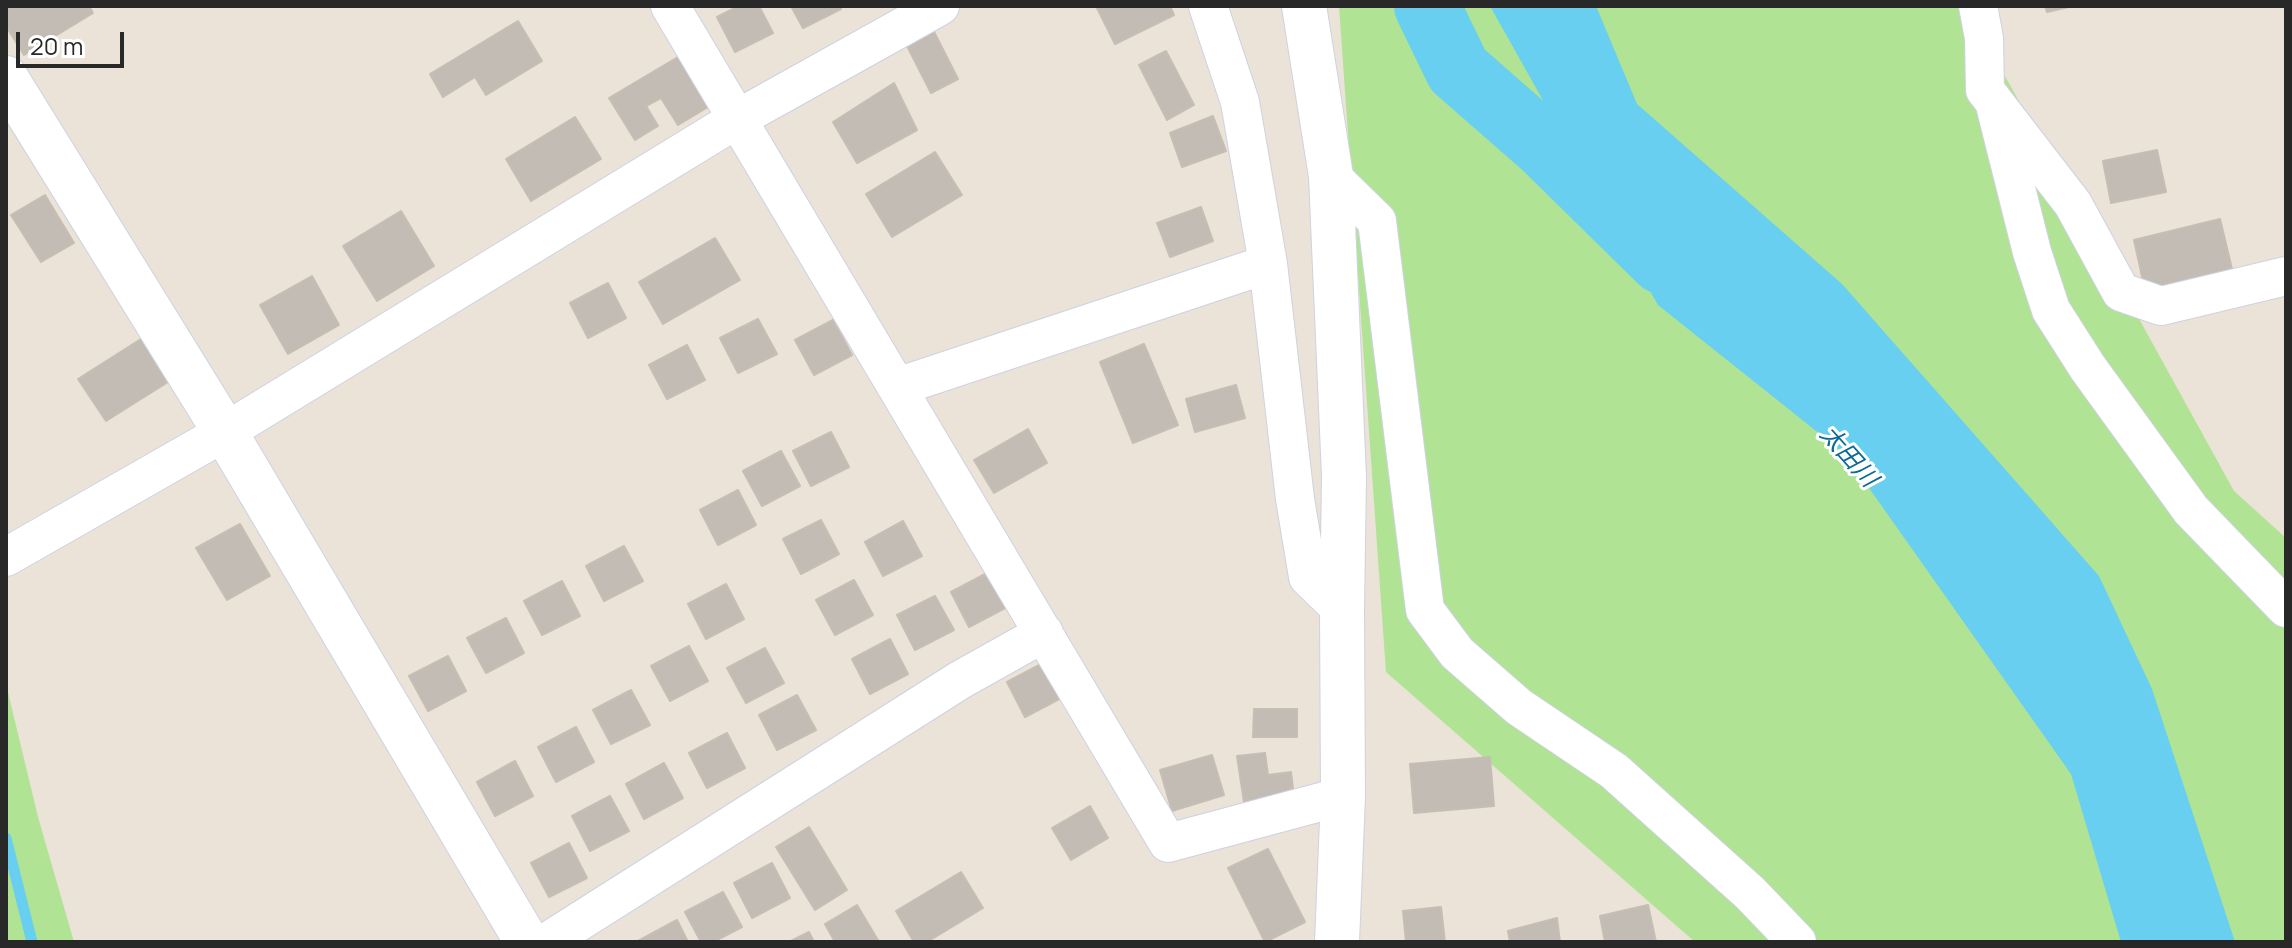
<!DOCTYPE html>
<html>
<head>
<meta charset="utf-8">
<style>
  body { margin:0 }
  #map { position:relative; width:2292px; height:948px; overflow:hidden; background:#ebe2d8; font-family:Manrope,sans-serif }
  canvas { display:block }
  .frame { position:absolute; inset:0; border:8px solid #282828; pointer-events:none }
  .scale { position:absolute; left:16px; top:32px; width:108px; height:36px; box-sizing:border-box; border:4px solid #282828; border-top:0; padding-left:10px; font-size:24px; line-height:28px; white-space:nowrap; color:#282828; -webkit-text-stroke:6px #fff; paint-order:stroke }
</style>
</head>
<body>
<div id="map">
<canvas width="2292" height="948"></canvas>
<div class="frame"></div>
<div class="scale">20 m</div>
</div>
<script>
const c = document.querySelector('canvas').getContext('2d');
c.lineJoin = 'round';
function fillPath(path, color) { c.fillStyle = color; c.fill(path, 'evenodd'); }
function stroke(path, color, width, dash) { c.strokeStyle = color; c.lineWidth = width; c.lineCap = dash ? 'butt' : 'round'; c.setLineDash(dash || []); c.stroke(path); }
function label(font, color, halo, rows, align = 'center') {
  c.font = font + ' Manrope,"Noto Sans JP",sans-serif'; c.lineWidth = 6; c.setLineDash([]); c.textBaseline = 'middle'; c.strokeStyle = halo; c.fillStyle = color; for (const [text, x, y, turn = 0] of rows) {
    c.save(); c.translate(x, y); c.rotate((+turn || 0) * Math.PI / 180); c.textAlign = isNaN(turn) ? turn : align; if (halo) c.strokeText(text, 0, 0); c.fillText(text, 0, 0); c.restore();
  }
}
fillPath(new Path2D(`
  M1339 6H1980L1984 38 2234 491 2286 538V942H1695L1386 672Z
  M6 684 38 817 74 942H6Z`), '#b0e393');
fillPath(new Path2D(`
  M1490 6H1596L1637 104 1842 284 2099 576 2152 689 2235 942H2121L2071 774 1845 454 1658 305Z`), '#68cff0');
stroke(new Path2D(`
  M6 838 32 942`), '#68cff0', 11);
stroke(new Path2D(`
  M1427 6 1458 70 1545 146 1662 261`), '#68cff0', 66);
const building = new Path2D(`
  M8 6H89L93 13 24 55 6 26V7Z
  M739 6H759L773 33 735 52 717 17Z
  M791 6H840L841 9 803 28Z
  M1096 6H1170L1174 15 1115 44Z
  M2045 6H2073L2047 12Z
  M518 21 542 61 486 95 475 77 443 97 430 74Z
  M930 24 958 79 931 93 903 38Z
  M1166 51 1194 105 1167 120 1139 65Z
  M678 57 708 107 678 125 661 98 646 106 658 126 635 140 609 98Z
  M894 83 917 130 857 163 833 122Z
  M1213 116 1226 151 1182 167 1170 133Z
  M575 117 601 159 531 201 506 159Z
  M2157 150 2166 192 2111 203 2103 161Z
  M935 152 962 195 892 237 866 194Z
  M45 195 74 243 41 262 11 215Z
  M1201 207 1213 241 1170 257 1157 223Z
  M401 211 434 266 377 301 343 246Z
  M2220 219 2232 269 2145 290 2134 240Z
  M715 238 740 280 663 324 639 282Z
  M312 276 339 325 288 354 260 305Z
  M608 283 626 318 588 338 570 303Z
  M758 319 777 354 738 373 720 338Z
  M833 320 852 355 814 375 795 340Z
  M141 339 168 382 106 421 78 379Z
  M1144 344 1178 425 1133 443 1100 362Z
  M687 345 705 380 667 399 649 365Z
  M1236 385 1245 418 1195 432 1186 399Z
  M1028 429 1047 463 994 493 974 460Z
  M831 432 849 467 811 486 793 451Z
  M781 451 800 486 762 506 743 471Z
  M738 490 756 525 718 545 700 510Z
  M821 520 839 554 801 574 783 539Z
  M903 521 922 556 883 576 865 542Z
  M240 524 270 576 227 600 196 548Z
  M624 546 643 581 604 601 586 566Z
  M989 572 1007 607 969 627 951 592Z
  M854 580 873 615 835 635 816 600Z
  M562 581 580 616 542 635 524 601Z
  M726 584 744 619 706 639 688 604Z
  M935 596 954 630 915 650 897 615Z
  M506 618 524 653 486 673 467 638Z
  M890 639 908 674 870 694 852 659Z
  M689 646 708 681 670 701 651 666Z
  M765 648 784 683 746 703 727 668Z
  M448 656 466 691 428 711 409 676Z
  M1045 662 1063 697 1025 717 1007 682Z
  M631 690 650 725 611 744 593 710Z
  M797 695 816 730 777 750 759 715Z
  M1254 709H1297V737H1253Z
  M576 727 594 762 556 782 538 747Z
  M727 733 745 768 707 788 689 753Z
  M1265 753 1268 775 1291 772 1294 796 1244 802 1237 756Z
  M1212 755 1224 795 1172 811 1160 770Z
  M1490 757 1494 806 1414 813 1410 764Z
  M515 761 533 796 495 816 477 782Z
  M664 763 683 798 644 819 626 784Z
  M610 796 629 831 590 851 572 816Z
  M1090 806 1108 838 1071 860 1052 828Z
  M809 827 847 890 815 910 776 847Z
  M569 843 587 878 549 897 531 863Z
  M1268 849 1305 922 1265 942 1228 868Z
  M772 863 790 898 752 918 734 883Z
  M961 872 983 908 927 942H914L896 911Z
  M723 892 742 927 713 942H701L685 912Z
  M857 905 879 942H835L825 924Z
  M1648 905 1656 942H1605L1600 916Z
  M1441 907 1445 942H1406L1403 911Z
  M1557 918 1560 942H1510L1508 931Z
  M677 920 688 942H639L638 941Z
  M809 932 814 942H789Z`);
fillPath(building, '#c3bcb5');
stroke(building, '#c6beb3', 2);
const street = new Path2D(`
  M670 6 1168 843 1343 796
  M1208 6 1240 102 1268 264 1295 499 1308 577 1342 610
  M1978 6 1984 38 1985 90 2073 204 2121 292 2161 306 2286 276
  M1995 105 2032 252 2051 310 2088 368 2191 510 2286 608
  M1331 176 1377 221 1425 610 1457 653 1519 707 1614 771 1750 893 1797 942
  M897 387 1268 264
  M6 557 225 432 737 119 940 6
  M547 942 960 680 1044 633`);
const secondary = new Path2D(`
  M1304 6 1331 176 1344 477 1342 610 1343 796 1337 942
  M6 78 225 432 527 942`);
stroke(street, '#ced2e1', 40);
stroke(secondary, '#ced2e1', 46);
stroke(street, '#fff', 38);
stroke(secondary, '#fff', 44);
label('italic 24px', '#0b6a98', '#fff', [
  ["太田川",1848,457,48]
]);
</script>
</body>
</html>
